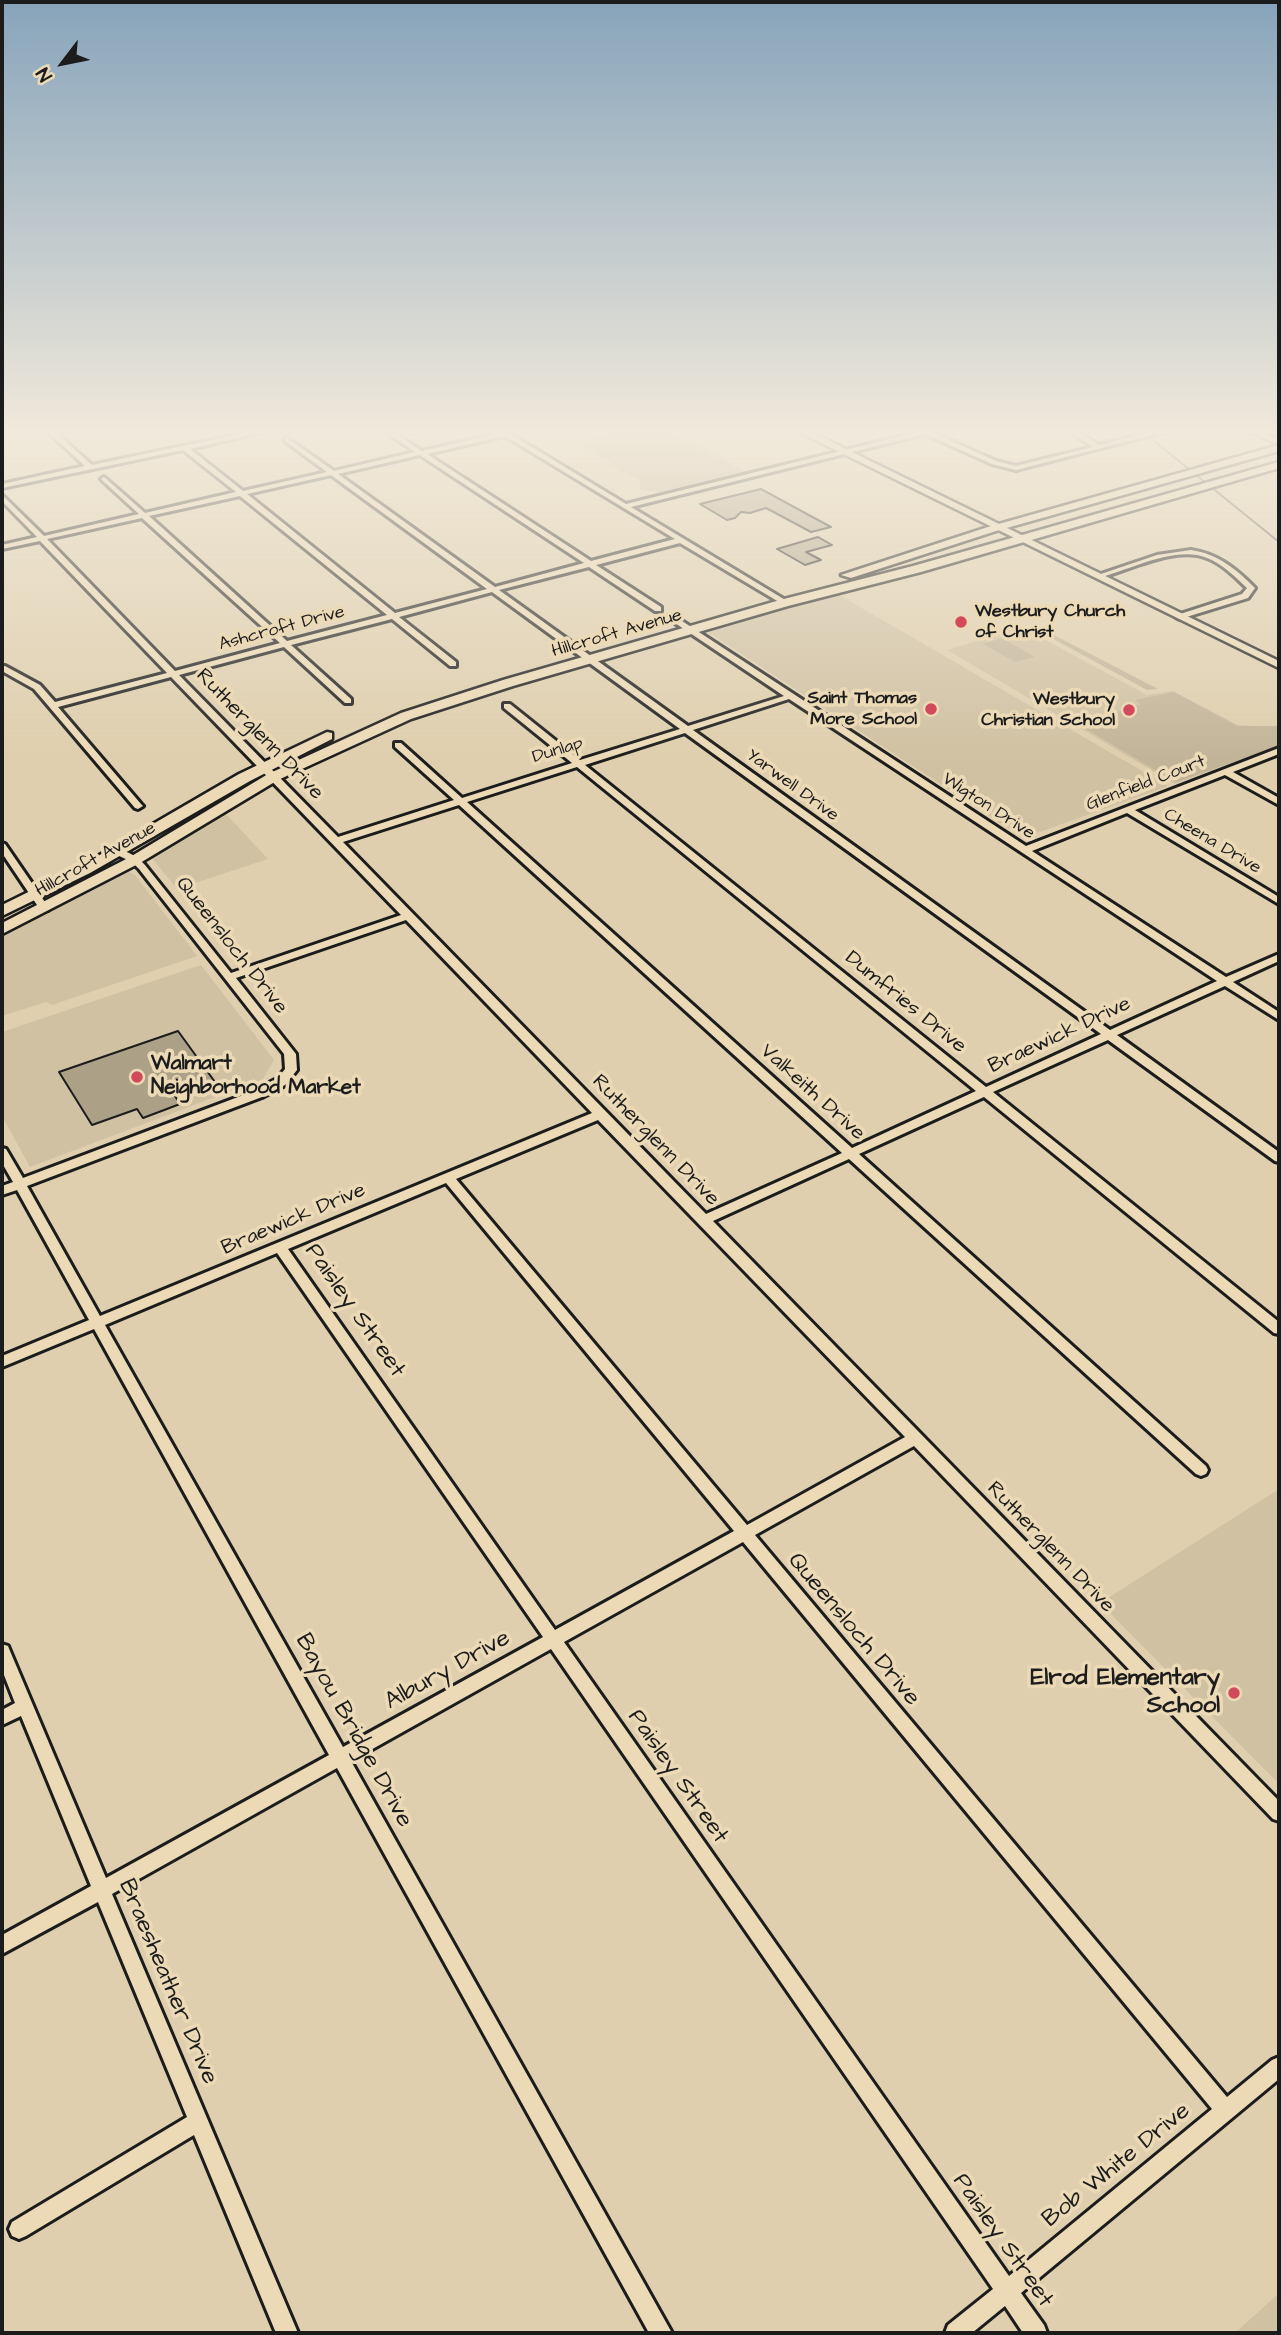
<!DOCTYPE html>
<html>
<head>
<meta charset="utf-8">
<style>
  body { margin:0 }
  #map { position:relative; width:1281px; height:2335px; overflow:hidden; background:#dfcfae; font-family:"Architects Daughter",sans-serif }
  canvas { display:block }
  .frame { position:absolute; inset:0; border:4px solid #1c1c1c; pointer-events:none }
  .north { position:absolute; left:28px; top:28px; width:70px; height:70px; -webkit-text-stroke:5px #ecdab7; paint-order:stroke; rotate:238deg; font-size:19px; font-weight:700; line-height:28px; text-align:center; color:#1c1c1c }
  .north::after { content:''; display:block; margin:auto; width:24px; height:32px; background:#1c1c1c; clip-path:polygon(50% 0,100% 100%,50% 72%,0 100%) }
</style>
</head>
<body>
<div id="map">
<canvas width="1281" height="2335"></canvas>
<div class="frame"></div>
<div class="north">N</div>
</div>
<script>
const c = document.querySelector('canvas').getContext('2d');
c.lineJoin = 'round';
function fillPath(path, color) { c.fillStyle = color; c.fill(path, 'evenodd'); }
function stroke(path, color, width, dash) { c.strokeStyle = color; c.lineWidth = width; c.lineCap = dash ? 'butt' : 'round'; c.setLineDash(dash || []); c.stroke(path); }
function label(font, color, halo, rows, align = 'center') {
  c.font = font + ' "Architects Daughter",sans-serif'; c.lineWidth = 7; c.setLineDash([]); c.textBaseline = 'middle'; c.strokeStyle = halo; c.fillStyle = color; for (const [text, x, y, turn = 0] of rows) {
    c.save(); c.translate(x, y); c.rotate((+turn || 0) * Math.PI / 180); c.textAlign = isNaN(turn) ? turn : align; if (halo) c.strokeText(text, 0, 0); c.fillText(text, 0, 0); c.restore();
  }
}
fillPath(new Path2D(`
  M836 593 1168 786 1023 838 708 632Z
  M1022 627 1147 695 1173 691 1238 725 1279 727V746L1175 784 947 650Z
  M224 812 268 859 177 889 152 858Z
  M129 872 135 875 197 956 52 1005 46 1002 2 1016V936Z
  M201 965 274 1060 263 1079 30 1167 2 1116V1032Z
  M1279 1489V1784L1100 1603Z
  M1279 2293V2333H1235Z`), '#d0c1a2');
fillPath(new Path2D(`
  M612 432H672L746 472 661 492 639 490 640 480 627 472 622 473 610 462 573 441Z
  M1054 635 1156 688 1158 689 1147 690 1048 636Z
  M1002 638 1035 657 1015 662 983 644Z
  M1174 692 1237 726H1279V746L1176 782 1079 725 1141 704 1135 700Z`), '#c2b498');
stroke(new Path2D(`
  M1143 432 1279 542`), '#665f53', 2);
const building = new Path2D(`
  M761 489 783 501 831 527 811 532 766 508 750 513 741 512 735 518 727 520 700 504Z
  M818 537 832 545 806 552 821 560 805 565 777 549Z
  M178 1031 215 1082 175 1096 180 1104 143 1118 137 1109 92 1125 59 1072Z`);
fillPath(building, '#aca087');
stroke(building, '#1c1c1c', 2);
const street = new Path2D(`
  M48 432H55L92 465 250 432H262L190 449 243 491 327 472 285 441V439L287 438 334 471 415 452 386 432H393L422 451 501 433 500 432H507L626 504 918 432H931L996 461 1016 466 1093 447 1071 432H1078L1099 445 1152 432H1163L1016 470 992 464 925 434 631 507 787 601V605H784L680 543 596 565 661 607V611H655L589 567 499 590 688 726 784 696 675 623 682 621 1026 846 1279 748V754L1233 772 1279 798V805L1225 775 1135 810 1279 897V904L1127 813 1032 851 1226 977 1279 954V961L1233 982 1279 1012V1020L1225 986 1117 1035 1279 1152V1162L1275 1161 1108 1040 993 1092 1279 1322V1334L1274 1333 984 1097 859 1154 1206 1466 1208 1470 1206 1474 1201 1476 1196 1474 849 1159 713 1221 1279 1801V1821L1273 1819 914 1446 755 1535 1227 2097 1272 2060 1279 2057V2079L1021 2293 1044 2325 1047 2333H1023L1005 2306 972 2333H945L948 2325 993 2289 551 1649 351 1761 672 2333H649L337 1768 112 1894 298 2333H276L194 2135 26 2236 19 2239 12 2236 9 2229 12 2222 187 2117 98 1902 2 1954V1935L91 1886 21 1716 2 1725V1710L15 1703 2 1670V1644L8 1646 10 1651 106 1878 329 1755 94 1329 2 1367V1356L89 1320 17 1190 2 1195V1186L13 1182 2 1163V1148L6 1149 23 1178 254 1091 277 1079 285 1069 284 1054 139 869 132 862 115 854V850C126 849 138 857 145 865L231 973 401 915 171 677 58 707 141 804 143 806 138 809 135 808 34 689 2 671V666H5L40 685 55 702 167 673 40 541 2 549V545L37 537 2 501V495L44 536 139 514 102 480 101 479 104 477 145 513 236 492 183 450 2 488V484L85 466ZM505 436 675 539 591 561 427 454ZM420 455 584 563 495 587 338 474ZM331 475 487 589 395 613 247 494ZM240 496 387 615 287 641 149 516ZM142 518 280 643 175 671 47 539ZM492 592 680 729 580 760 510 704H504V708L572 763 462 798 401 743H395V747L454 800 338 837 179 675 284 647 345 703H351V699L291 645 392 619 450 666H456V662L399 617ZM789 699 1217 981 1110 1030 693 730ZM685 733 1101 1034 986 1087 585 765ZM577 767 976 1091 852 1148 467 802ZM459 805 842 1153 706 1214 343 842ZM406 920 592 1113 100 1316 27 1186 262 1097 285 1085 297 1070 296 1054 236 978ZM598 1120 905 1437 747 1525 456 1179ZM446 1183 734 1531 555 1630 288 1249ZM277 1253 543 1637 343 1747 105 1325ZM743 1542 1212 2109 1009 2276 564 1642Z
  M1250 432H1259L1279 440V444Z
  M1191 550C1218 554 1236 569 1255 588L1248 598 1180 619 1176 617 1177 615 1242 594 1247 588C1235 577 1223 564 1207 558 1176 545 1129 570 1099 578L1095 576 1157 555Z
  M2 843 5 844 49 908 48 910H40L39 908 2 853Z`);
const secondary = new Path2D(`
  M799 432H811L1279 661V668Z`);
const primary = new Path2D(`
  M1279 445V451L996 531 851 578 841 575 988 527Z
  M1279 462V468L921 572 788 606 513 686 411 719 278 780 140 863 2 934V923L130 857 268 774 401 713 503 680 780 600 913 566Z
  M327 732 332 733V739L250 781 90 873 2 916V905L79 867 239 774Z`);
stroke(street, '#1c1c1c', 6);
stroke(secondary, '#1c1c1c', 5);
stroke(primary, '#1c1c1c', 5);
fillPath(street, '#ecdab7');
fillPath(secondary, '#ecdab7');
fillPath(primary, '#ecdab7');
const sky = c.createLinearGradient(0, 0, 0, 759);
sky.addColorStop(0, '#87a4bb');
sky.addColorStop(0.57, '#f1e9db');
sky.addColorStop(1, '#f1e9db00');
c.fillStyle = sky;
c.fillRect(0, 0, 1281, 759);
for (const [x, y, r, color] of [
  [961,622,7,"#d1495b"],
  [931,709,7,"#d1495b"],
  [1129,710,7,"#d1495b"],
  [137,1077,7,"#d1495b"],
  [1234,1693,7,"#d1495b"]
]) { const dot = new Path2D(); dot.arc(x, y, r, 0, 2 * Math.PI); c.fillStyle = color; c.fill(dot); stroke(dot, '#ecdab7', 2.5); }
label('bold 18px', '#1c1c1c', '#ecdab7', [
  ["Westbury Church",975,612,"left"],
  ["of Christ",975,633,"left"],
  ["Saint Thomas",917,699],
  ["More School",917,720],
  ["Westbury",1115,700],
  ["Christian School",1115,721]
], 'right');
label('18px', '#1c1c1c', '#ecdab7', [
  ["Ashcroft Drive",282,629,-15],
  ["Hillcroft Avenue",617,634,-16],
  ["Dunlap",558,751,-17],
  ["Glenfield Court",1146,784,-21],
  ["Yarwell Drive",792,786,36],
  ["Wigton Drive",988,807,33],
  ["Cheena Drive",1212,842,31],
  ["Hillcroft Avenue",96,860,-29]
]);
label('21px', '#1c1c1c', '#ecdab7', [
  ["Rutherglenn Drive",259,735,46],
  ["Queensloch Drive",231,946,52],
  ["Dumfries Drive",905,1003,39],
  ["Braewick Drive",1060,1036,-25],
  ["Valkeith Drive",812,1093,42],
  ["Rutherglenn Drive",655,1141,46],
  ["Braewick Drive",294,1220,-23],
  ["Rutherglenn Drive",1050,1548,46]
]);
label('bold 21px', '#1c1c1c', '#ecdab7', [
  ["Walmart",151,1065],
  ["Neighborhood Market",151,1089]
], 'left');
label('24px', '#1c1c1c', '#ecdab7', [
  ["Paisley Street",354,1311,55],
  ["Queensloch Drive",853,1630,50],
  ["Albury Drive",448,1671,-29],
  ["Bayou Bridge Drive",353,1731,61],
  ["Paisley Street",677,1777,55],
  ["Braesheather Drive",167,1982,67],
  ["Bob White Drive",1117,2166,-39],
  ["Paisley Street",1002,2241,55]
]);
label('bold 24px', '#1c1c1c', '#ecdab7', [
  ["Elrod Elementary",1220,1679],
  ["School",1220,1707]
], 'right');
</script>
</body>
</html>
